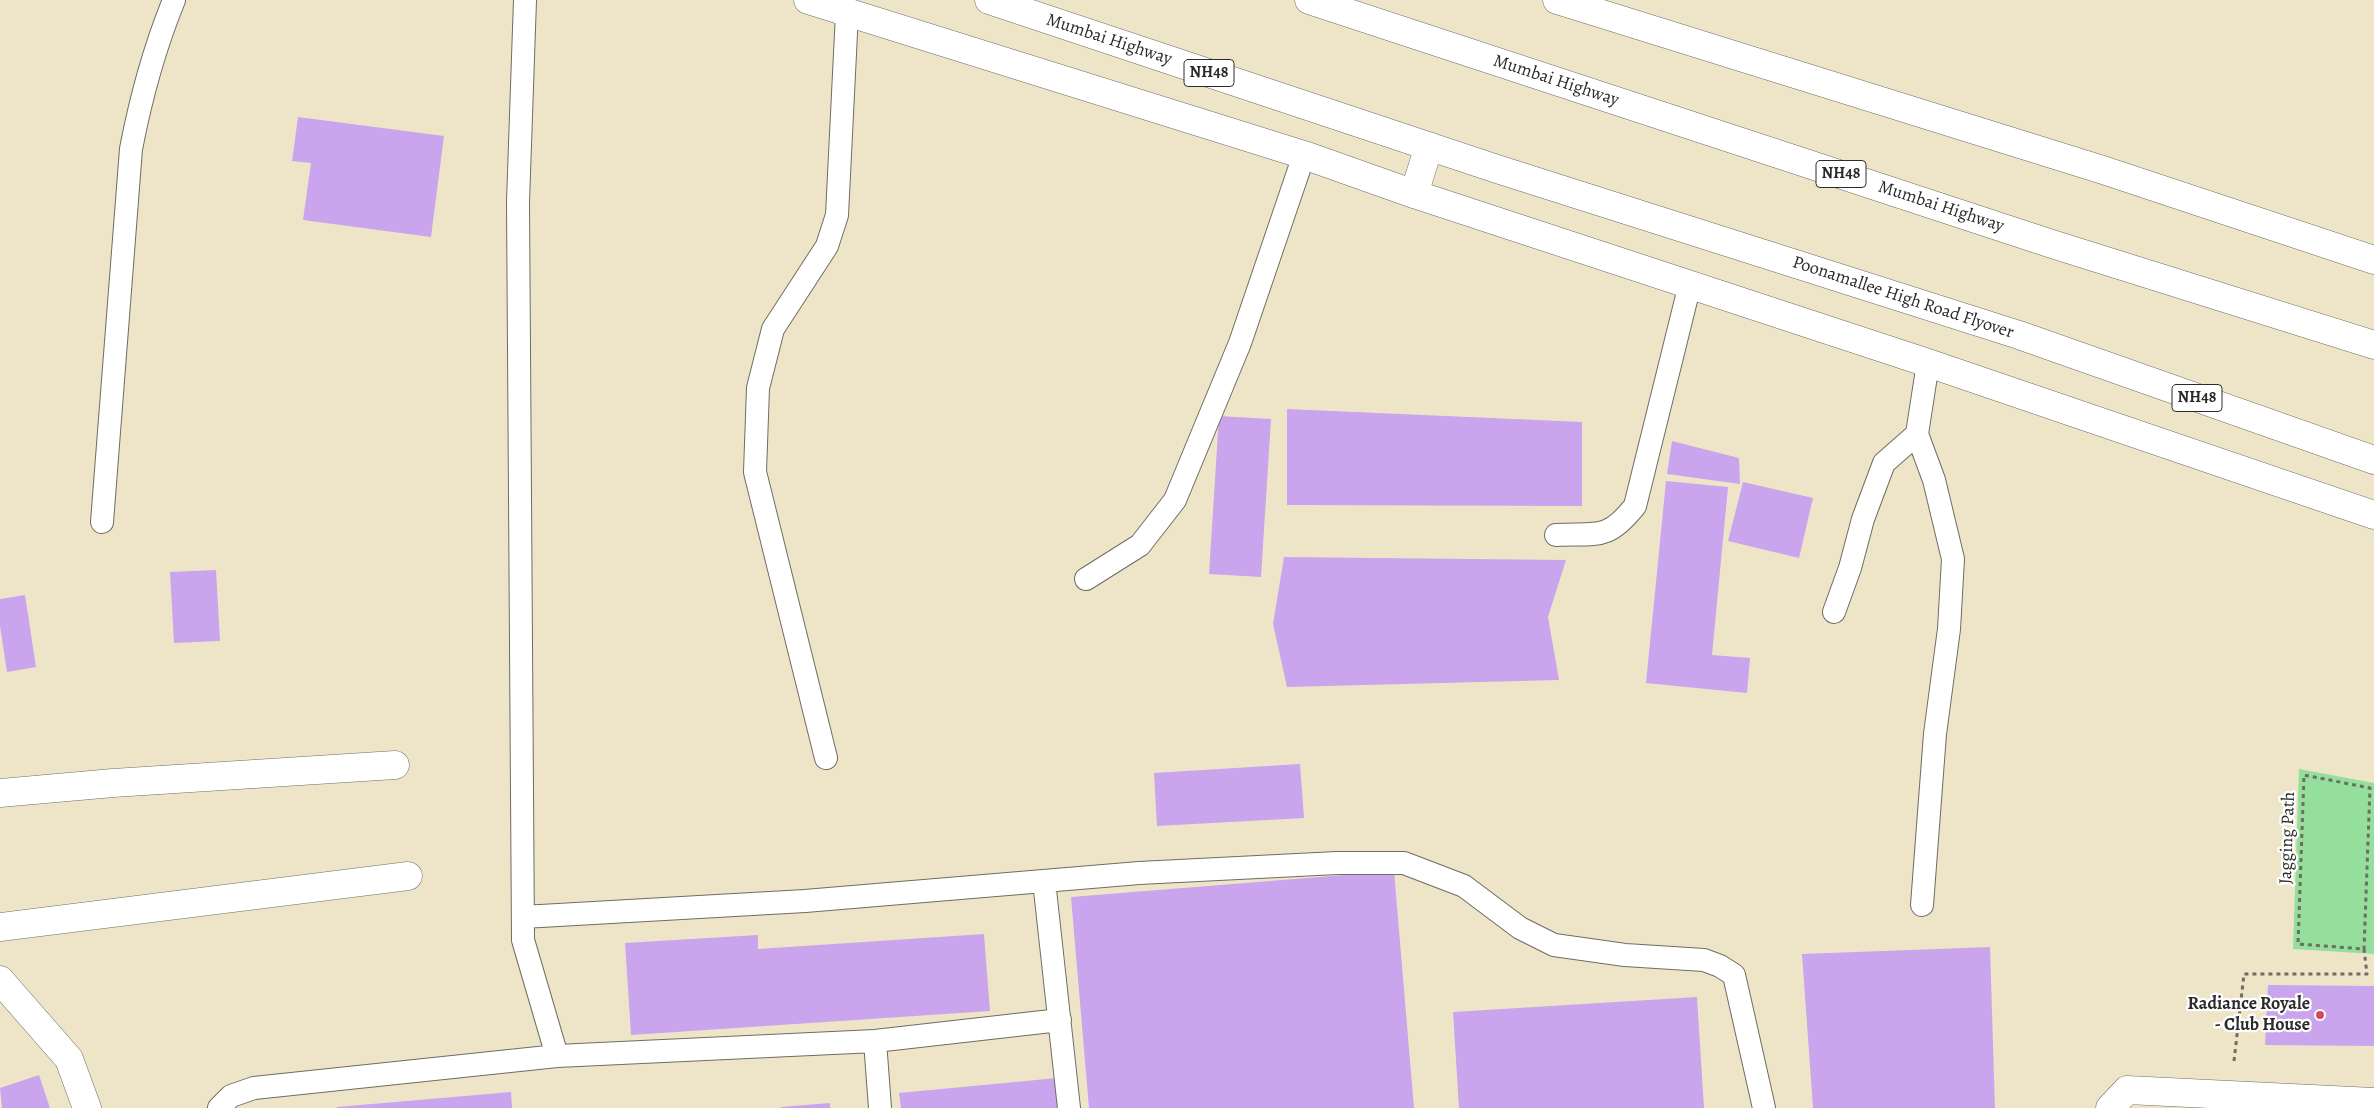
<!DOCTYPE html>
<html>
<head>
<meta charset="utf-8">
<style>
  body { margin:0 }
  canvas { display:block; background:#eee5c9 }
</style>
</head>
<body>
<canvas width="2374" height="1108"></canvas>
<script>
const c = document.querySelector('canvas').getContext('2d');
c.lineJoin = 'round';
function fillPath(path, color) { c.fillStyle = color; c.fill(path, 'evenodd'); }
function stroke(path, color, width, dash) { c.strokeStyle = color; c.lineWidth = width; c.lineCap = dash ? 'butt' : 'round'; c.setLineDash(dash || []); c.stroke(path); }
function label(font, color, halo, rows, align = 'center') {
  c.font = font + ' Alegreya,serif'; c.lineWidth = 4.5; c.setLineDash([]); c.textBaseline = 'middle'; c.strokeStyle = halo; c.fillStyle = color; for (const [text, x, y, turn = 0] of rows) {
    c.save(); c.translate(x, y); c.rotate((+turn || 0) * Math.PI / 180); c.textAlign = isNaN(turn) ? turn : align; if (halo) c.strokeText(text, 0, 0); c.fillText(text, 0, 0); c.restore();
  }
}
fillPath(new Path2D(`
  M2299 769 2374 783V954L2293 949Z`), '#94df9c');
fillPath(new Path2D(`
  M298 117 444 136 431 237 303 220 311 163 292 161Z
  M1287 409 1582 422V506L1287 505Z
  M1219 416 1271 419 1261 577 1209 574Z
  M1672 441 1739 458 1740 484 1667 474Z
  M1666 481 1728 487 1712 655 1750 658 1747 693 1646 683Z
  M1743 482 1813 498 1799 558 1728 541Z
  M1284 557 1566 560 1548 617 1559 680 1287 687 1273 624Z
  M216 570 220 641 174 643 170 572Z
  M25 595 36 667 7 672 0 626V599Z
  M1300 764 1304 818 1157 826 1154 773Z
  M1394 871 1414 1108H1089L1071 897Z
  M984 934 990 1011 631 1035 625 943 758 935V949Z
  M1990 947 1995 1108H1813L1802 954Z
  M2268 985 2374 986V1046L2265 1045Z
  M1697 997 1704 1108H1459L1453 1012Z
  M39 1075 50 1108H2L0 1088Z
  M1057 1078 1060 1108H901L899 1093Z
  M511 1092 512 1108H337V1107Z
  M830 1103V1108H781V1107Z`), '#caa5ed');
const service = new Path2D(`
  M525 0 518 202 523 940 557 1056
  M102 522 131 149C141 97 154 49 174 0
  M1556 535C1598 533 1607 541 1635 506L1690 284
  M1086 579 1140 545 1175 500 1240 343 1304 155
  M1834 612 1850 568 1863 519 1884 463 1917 434
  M826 758 755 472 758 388 773 329 827 246 837 215 847 13
  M1044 881 1069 1108
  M1922 905 1935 734 1949 629 1953 559 1934 480 1917 434 1928 363
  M523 917 805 901 1139 873 1337 863H1404L1464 886 1520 928 1554 945 1625 955 1704 960 1720 966 1734 975 1764 1108
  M875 1041 880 1108
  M219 1108 231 1096 254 1088 557 1056 875 1041 1060 1020`);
const minor = new Path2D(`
  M0 793 113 783 395 765
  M0 927 408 876
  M0 980 69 1059 87 1108
  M2110 1108 2127 1090 2374 1102`);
const tertiary = new Path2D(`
  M808 0 1304 155 1414 194 1928 363 2374 515
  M1557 0 2103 170 2374 260`);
const trunk = new Path2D(`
  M989 0 1497 169 2019 335 2374 460
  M1309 0 2052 244 2374 345
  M1414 194 1429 146`);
stroke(service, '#6f6c62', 24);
stroke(minor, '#6f6c62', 29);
stroke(tertiary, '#6f6c62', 29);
stroke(trunk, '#6f6c62', 29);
stroke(new Path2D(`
  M2234 1061 2244 974H2367L2364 949 2298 944 2304 775 2370 788 2364 949`), '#6f6c62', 3, [4, 4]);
stroke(service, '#fff', 22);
stroke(minor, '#fff', 28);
stroke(tertiary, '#fff', 28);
stroke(trunk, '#fff', 28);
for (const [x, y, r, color] of [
  [2320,1015,5,"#d1495b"]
]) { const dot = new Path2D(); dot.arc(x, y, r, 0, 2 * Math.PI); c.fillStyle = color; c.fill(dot); stroke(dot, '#fff', 2); }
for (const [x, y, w] of [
  [1209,73,50],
  [1841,174,50],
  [2197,398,50]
]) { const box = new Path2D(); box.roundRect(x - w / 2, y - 13.5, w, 27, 4); c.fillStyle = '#fff'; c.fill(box); stroke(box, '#2b2b2b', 1); }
label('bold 16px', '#2b2b2b', null, [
  ["NH48",1209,73],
  ["NH48",1841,174],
  ["NH48",2197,398]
]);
label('18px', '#2b2b2b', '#fff', [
  ["Mumbai Highway",1109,40,18],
  ["Mumbai Highway",1556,81,18],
  ["Mumbai Highway",1941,207,18],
  ["Poonamallee High Road Flyover",1903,298,18],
  ["Jagging Path",2288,838,-88]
]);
label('bold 18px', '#2b2b2b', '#fff', [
  ["Radiance Royale",2310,1005],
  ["- Club House",2310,1026]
], 'right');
</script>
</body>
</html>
